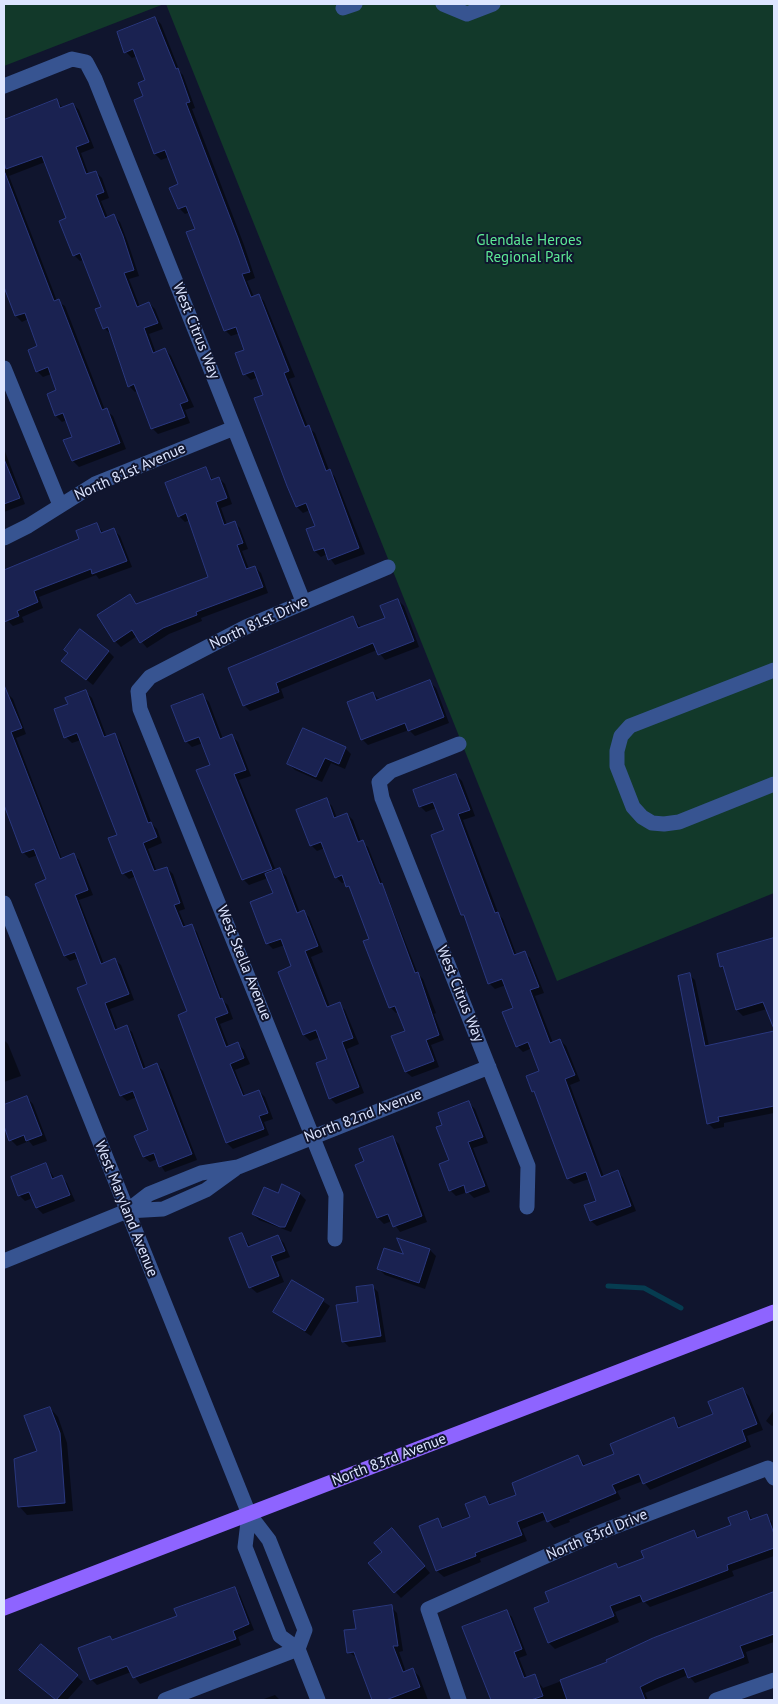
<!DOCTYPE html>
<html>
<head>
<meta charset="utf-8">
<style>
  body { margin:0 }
  #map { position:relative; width:778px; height:1704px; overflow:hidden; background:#10152e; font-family:"PT Sans",sans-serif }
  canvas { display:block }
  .frame { position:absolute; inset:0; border:5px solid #dde5ff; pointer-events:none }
</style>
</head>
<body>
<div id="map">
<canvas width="778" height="1704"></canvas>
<div class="frame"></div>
</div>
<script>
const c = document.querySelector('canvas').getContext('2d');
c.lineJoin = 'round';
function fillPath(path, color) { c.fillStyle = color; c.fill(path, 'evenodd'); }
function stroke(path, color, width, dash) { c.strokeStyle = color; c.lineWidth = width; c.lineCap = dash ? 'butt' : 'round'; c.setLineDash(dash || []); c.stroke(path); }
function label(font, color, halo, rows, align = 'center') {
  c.font = font + ' "PT Sans",sans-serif'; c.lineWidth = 4; c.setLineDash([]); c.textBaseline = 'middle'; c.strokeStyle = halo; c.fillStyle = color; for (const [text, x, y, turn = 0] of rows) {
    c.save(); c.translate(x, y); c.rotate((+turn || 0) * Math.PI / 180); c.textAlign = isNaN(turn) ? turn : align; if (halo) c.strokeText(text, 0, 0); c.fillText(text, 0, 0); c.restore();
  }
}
fillPath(new Path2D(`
  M4 4H164L4 66Z
  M166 4H774V893L557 981Z`), '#12392a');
fillPath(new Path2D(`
  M155 18 161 24 180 72 183 75 195 108 192 109 244 245 255 278 247 281 254 297 258 295 264 301 295 377 289 379 308 427 315 433 329 470 335 477 365 554 335 565 327 554 321 557 315 551 317 527 310 510 303 513 297 507 258 377 251 380 245 374 246 350 240 333 231 336 225 330 197 229 190 212 185 214 179 208 180 185 169 157 161 160 155 154 144 97 147 81 137 56 132 58 126 52Z
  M56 100 63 108 73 104 79 110 94 148 81 153 89 175 96 172 102 178 109 198 101 201 108 218 114 216 120 222 128 243 139 276 129 279 140 307 149 303 155 309 163 329 149 334 156 353 165 349 171 356 194 407 185 410 190 423 158 434 152 428 138 391 135 392 129 386 111 334 104 328 102 307 84 260 80 261 74 255 67 219 45 162 9 176 57 301 65 306 105 410 113 416 126 449 79 467 73 461 74 437 67 420 62 422 56 416 48 395 58 391 51 374 43 377 37 371 39 347 28 319 22 322 16 316 4 284V134Z
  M4 449 25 504 4 512Z
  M205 468 213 480 219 478 225 484 232 504 221 508 227 525 234 522 240 528 248 549 242 551 249 569 255 567 261 573 268 593 201 618 202 621 169 634 147 648 137 636 121 647 115 641 130 596 138 605 210 577 190 520 185 522 179 516Z
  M97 524 104 534 114 530 120 536 132 567 99 579 96 575 39 597 43 608 22 617 24 622 13 626 7 620 4 612V584L7 583 4 571 81 540Z
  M398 600 404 606 419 647 385 660 377 650 281 689 284 698 250 711 244 705 353 617 361 628 386 619Z
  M108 651 114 657 93 685 63 661Z
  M430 682 436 688 449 723 415 736 409 730 368 745 362 739 373 693 379 699Z
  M86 692 92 698 107 738 114 735 120 741 152 824 157 829 162 843 148 849 157 872 167 868 173 874 185 909 179 911 186 928 191 926 197 932 223 1001 228 1005 233 1019 220 1024 229 1047 238 1044 244 1050 250 1064 235 1070 245 1096 259 1091 265 1097 273 1119 264 1122 269 1135 233 1149 227 1143 179 1015 188 1012 136 876 129 879 123 873 119 835 81 740 72 743 66 737 69 705Z
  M7 693 13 699 26 734 16 738 62 859 74 855 79 860 93 895 79 900 104 964 115 960 121 965 134 1000 110 1009 118 1030 126 1027 132 1032 146 1069 157 1065 163 1071 197 1160 165 1172 157 1159 150 1162 144 1157 150 1131 137 1097 127 1101 121 1095 89 985 79 958 70 961 65 956 37 884 47 880 38 855 29 858 23 852 4 800V694Z
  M203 696 209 702 223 739 232 736 238 742 251 776 239 780 276 871 280 870 286 876 300 913 303 911 309 917 323 952 311 957 330 1007 339 1004 345 1010 359 1044 347 1049 364 1093 336 1104 330 1098 328 1059 320 1037 310 1041 304 1035 293 967 285 945 273 949 267 943 274 894 268 878 249 885 243 879 212 766 203 743 192 747 186 741Z
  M345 748 351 754 345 769 331 763 322 782 295 770 289 764Z
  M456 775 462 781 475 816 463 820 499 915 503 919 517 956 525 953 530 958 544 993 535 996 553 1043 560 1040 566 1046 580 1081 570 1085 604 1177 618 1172 623 1178 636 1211 597 1226 591 1221 586 1206 598 1201 589 1179 574 1184 568 1179 537 1095 533 1091 541 1071 532 1048 523 1052 517 1046 515 1008 506 985 495 989 489 983 466 919 462 915 445 831 436 808 426 812 420 806Z
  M326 800 332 806 337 818 347 814 353 820 361 842 368 847 418 974 423 979 436 1013 434 1014 444 1040 431 1045 439 1067 412 1077 406 1072 407 1032 399 1012 396 1013 390 1007 371 940 352 891 345 882 342 883 336 877 325 848 317 851 311 845Z
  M774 938V1026L767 1009 743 1016 737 1010 726 971 721 966 751 947Z
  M689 975 695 980 709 1046 774 1032V1113L724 1123V1127L714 1129 708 1123Z
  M4 1040 8 1044 21 1076 4 1082Z
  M27 1098 33 1104 47 1141 33 1146 29 1141 17 1146 11 1140 4 1122V1106Z
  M469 1103 475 1109 488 1143 473 1148 490 1192 474 1198 468 1192 456 1196 450 1190V1161L444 1126Z
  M393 1138 399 1144 427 1222 400 1232 392 1221 384 1224 378 1218 365 1162Z
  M46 1165 55 1179 61 1177 67 1183 75 1201 43 1214 37 1208 33 1198 25 1201 19 1195Z
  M300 1194 306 1200 291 1232 259 1220 253 1214 279 1195Z
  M242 1234 251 1248 278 1237 284 1243 290 1257 276 1262 284 1282 257 1293 250 1287Z
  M430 1250 436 1256 425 1289 385 1275 379 1269 406 1256Z
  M293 1281 330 1306 311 1336 275 1312Z
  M372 1286 378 1292 386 1342 349 1347 343 1341 360 1303Z
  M743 1390 749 1396 763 1430 747 1436 751 1447 650 1490 643 1481 617 1491 621 1499 569 1520 570 1522 554 1528 547 1519 522 1529 527 1541 480 1559 481 1562 444 1577 437 1571 420 1526 438 1520 445 1529 472 1518 485 1498 492 1505 518 1495 578 1457 586 1466 616 1454 674 1419 681 1428 715 1415Z
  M50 1408 58 1417 67 1443 73 1511 27 1515 19 1506 38 1452Z
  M774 1410V1425L772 1426 766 1421Z
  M747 1512 753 1520 766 1516 772 1522 774 1556 732 1571 734 1576 650 1607 644 1601 615 1612 619 1622 555 1649 549 1643 536 1609 551 1603 616 1564 620 1569 645 1559 694 1532 700 1538 732 1526Z
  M398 1535 430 1573 401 1598 370 1564Z
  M234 1589 240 1595 254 1630 238 1637 241 1645 140 1684 131 1672 97 1685 91 1679 110 1637 114 1641 178 1617Z
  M774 1592V1642L746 1652 749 1663 695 1683 688 1675 645 1693 648 1700H492L464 1628 506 1611 512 1617 527 1655 519 1658 527 1678 534 1676 543 1688 609 1663 654 1639Z
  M391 1607 397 1613 403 1651 399 1652 406 1672 413 1670 419 1676 428 1700H374L357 1658 349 1652 357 1630Z
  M41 1646 83 1682 67 1700H56L27 1676Z
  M275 1695 280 1700H261Z`), '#0007');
stroke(new Path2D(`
  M608 1286 644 1288 681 1308`), '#063c50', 5);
const building = new Path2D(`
  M155 17 176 69 178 68 190 102 186 103 238 238 250 272 242 274 251 297 259 294 289 371 284 373 305 427 309 425 326 471 330 469 359 548 328 560 324 548 314 551 306 529 315 526 306 503 296 507 287 486 254 398 263 395 254 371 243 375 235 353 244 350 236 327 224 331 186 232 195 229 186 206 178 209 169 188 178 184 165 150 154 154 134 100 143 96 138 83 145 80 133 49 124 53 117 32Z
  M57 99 60 108 73 103 89 142 76 147 86 174 96 171 104 192 96 195 105 218 114 214 123 236 134 270 124 273 137 307 149 302 158 323 144 328 153 353 165 348 188 401 180 404 185 417 151 429 134 384 128 387 108 327 103 329 95 309 101 307 80 253 73 256 59 221 66 218 42 156 6 169 4 162V120Z
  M5 173 54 301 59 299 102 410 107 408 120 443 72 461 63 440 72 437 63 413 55 416 47 394 56 390 48 367 36 372 28 350 37 346 25 313 15 316 4 287Z
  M4 459 20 498 4 504Z
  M206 467 211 480 219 477 227 498 216 502 224 525 235 521 243 543 237 545 246 569 255 566 263 587 196 612 197 615 163 628 140 643 132 630 114 642 97 615 130 594 136 604 208 577 186 513 178 517 165 483Z
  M97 523 101 533 114 528 127 561 92 574 91 569 34 591 38 602 17 611 19 616 4 622V570L79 539 76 531Z
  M398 599 414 641 378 655 373 643 276 683 279 692 243 706 228 668 353 616 358 628 385 618 380 606Z
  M80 629 109 651 86 680 61 661 68 653 64 650Z
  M430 680 444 717 408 731 405 723 361 740 347 702 373 692 376 700Z
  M4 685 22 728 11 732 60 859 74 853 88 890 75 895 101 964 115 958 129 994 105 1003 115 1030 127 1025 143 1069 157 1063 192 1154 159 1167 154 1153 143 1157 134 1136 148 1130 133 1091 120 1096 77 988 87 984 75 952 64 956 35 884 46 879 34 849 22 853 4 805Z
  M86 690 104 737 115 733 148 823 151 822 157 837 143 843 154 871 167 867 180 903 174 905 183 927 192 924 220 999 222 998 228 1013 215 1018 226 1047 238 1042 244 1058 230 1064 243 1096 259 1090 268 1113 259 1116 264 1129 226 1143 178 1015 187 1011 132 870 122 874 108 838 117 835 77 733 64 738 54 709 68 704 65 698Z
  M203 694 220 739 232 734 246 770 234 774 272 869 242 880 196 770 210 765 199 737 185 742 171 706Z
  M303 728 346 747 339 764 325 758 316 777 287 764Z
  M456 774 470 810 458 814 495 913 498 912 514 955 525 951 539 987 530 990 550 1043 560 1039 575 1075 565 1079 601 1177 618 1170 631 1206 590 1221 584 1205 596 1201 586 1172 567 1179 534 1091 532 1092 526 1076 539 1071 528 1042 516 1047 502 1012 513 1008 502 979 488 984 464 915H461L431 835 444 830 433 802 419 807 413 790Z
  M327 798 334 818 347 813 358 842 363 840 380 884 382 883 415 973 418 972 439 1035 426 1040 434 1061 405 1072 391 1036 405 1031 395 1006 389 1008 363 941 369 939 349 886 346 887 342 875 335 878 321 842 310 846 296 810Z
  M280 868 297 913 304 910 318 946 305 951 327 1007 340 1002 353 1038 342 1042 359 1087 329 1099 316 1063 327 1059 316 1030 303 1035 278 972 291 966 281 939 266 944 250 902 273 893 265 874Z
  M774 938V1029L763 1002 736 1010 723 966 720 967 717 954Z
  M690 973 705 1046 774 1031V1106L718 1117 719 1121 707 1124 678 976Z
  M27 1096 42 1135 26 1141 24 1135 9 1141 4 1126V1105Z
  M469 1101 483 1137 468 1142 485 1186 466 1193 464 1185 449 1191 439 1164 449 1160 436 1127 442 1125 438 1113Z
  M393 1136 422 1216 393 1227 388 1214 377 1218 355 1165 364 1161 359 1149Z
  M46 1163 52 1179 62 1175 70 1195 36 1208 29 1192 18 1196 11 1177Z
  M282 1184 300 1193 285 1227H280L252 1214 264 1187 278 1193Z
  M242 1233 248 1247 278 1235 285 1251 271 1256 279 1276 249 1288 229 1238Z
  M397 1238 430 1249 419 1283 377 1269 384 1248 403 1254Z
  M292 1280 324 1299 305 1331 273 1312Z
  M373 1285 381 1336 342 1342 336 1305 358 1302 356 1287Z
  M743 1388 757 1424 742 1430 746 1441 643 1484 639 1474 612 1485 616 1493 547 1522 543 1512 517 1522 522 1535 475 1553 476 1556 436 1571 419 1526 438 1518 442 1528 470 1517 465 1504 485 1496 489 1505 516 1495 512 1483 578 1455 583 1466 614 1454 610 1444 674 1417 678 1428 713 1414 708 1402Z
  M50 1407 60 1433 65 1503 18 1507 14 1459 37 1451 24 1416Z
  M747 1511 750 1520 767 1514 774 1534V1548L727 1565 728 1570 643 1602 640 1595 610 1606 614 1616 548 1643 534 1608 549 1602 545 1592 616 1563 618 1568 644 1558 641 1551 694 1530 697 1538 731 1525 728 1518Z
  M392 1528 425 1566 394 1593 368 1563 382 1552 374 1543Z
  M235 1587 249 1624 233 1631 236 1639 133 1678 127 1666 90 1680 78 1648 110 1636 112 1640 177 1616 174 1609Z
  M774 1592V1634L740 1646 744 1657 688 1678 684 1668 656 1679 640 1687 645 1700H567L560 1680 607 1662 606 1660 653 1638Z
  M392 1605 398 1646H393L403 1672 413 1668 420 1687 386 1700H372L354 1652 347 1653 344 1630 356 1629 353 1611Z
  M507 1610 522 1649 514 1652 524 1678 535 1674 543 1696 531 1700H491L462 1627Z
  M41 1644 78 1675 56 1700 19 1670Z`);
fillPath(building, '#1a2251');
stroke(building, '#2a387f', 1);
stroke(new Path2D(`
  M443 4 467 14 493 4
  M343 8 355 4
  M4 86 72 59 86 62 95 79 303 601
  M4 368 60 505
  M4 538 28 526 95 484 234 428
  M774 670 630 726 621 736 617 751V766L633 807 642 817 652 823 664 824 679 822 774 784
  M459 744 391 771 379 782 382 798 528 1166 527 1207
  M4 903 249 1514 269 1540 305 1630 298 1649
  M127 1211 163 1209 206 1190 235 1169
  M335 1239 336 1195 140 709 138 691 150 677 246 627 388 567
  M4 1261 127 1211 149 1194 201 1173 238 1167 489 1067
  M249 1514 245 1547 280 1636 298 1649 318 1700
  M165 1700 298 1649
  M459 1700 428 1609 598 1533 768 1468 774 1478
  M716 1700 774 1680`), '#375491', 15);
stroke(new Path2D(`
  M4 1608 774 1312`), '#8e64ff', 15);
label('15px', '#5dea95', '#10152e', [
  ["Glendale Heroes",529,241],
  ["Regional Park",529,258]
]);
label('15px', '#dde5ff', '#10152e', [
  ["West Citrus Way",196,331,68],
  ["North 81st Avenue",130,472,-24],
  ["North 81st Drive",259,623,-25],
  ["West Stella Avenue",244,963,68],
  ["West Citrus Way",460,994,68],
  ["North 82nd Avenue",363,1116,-21],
  ["West Maryland Avenue",126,1209,68],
  ["North 83rd Avenue",389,1460,-21],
  ["North 83rd Drive",597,1535,-23]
]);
</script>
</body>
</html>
